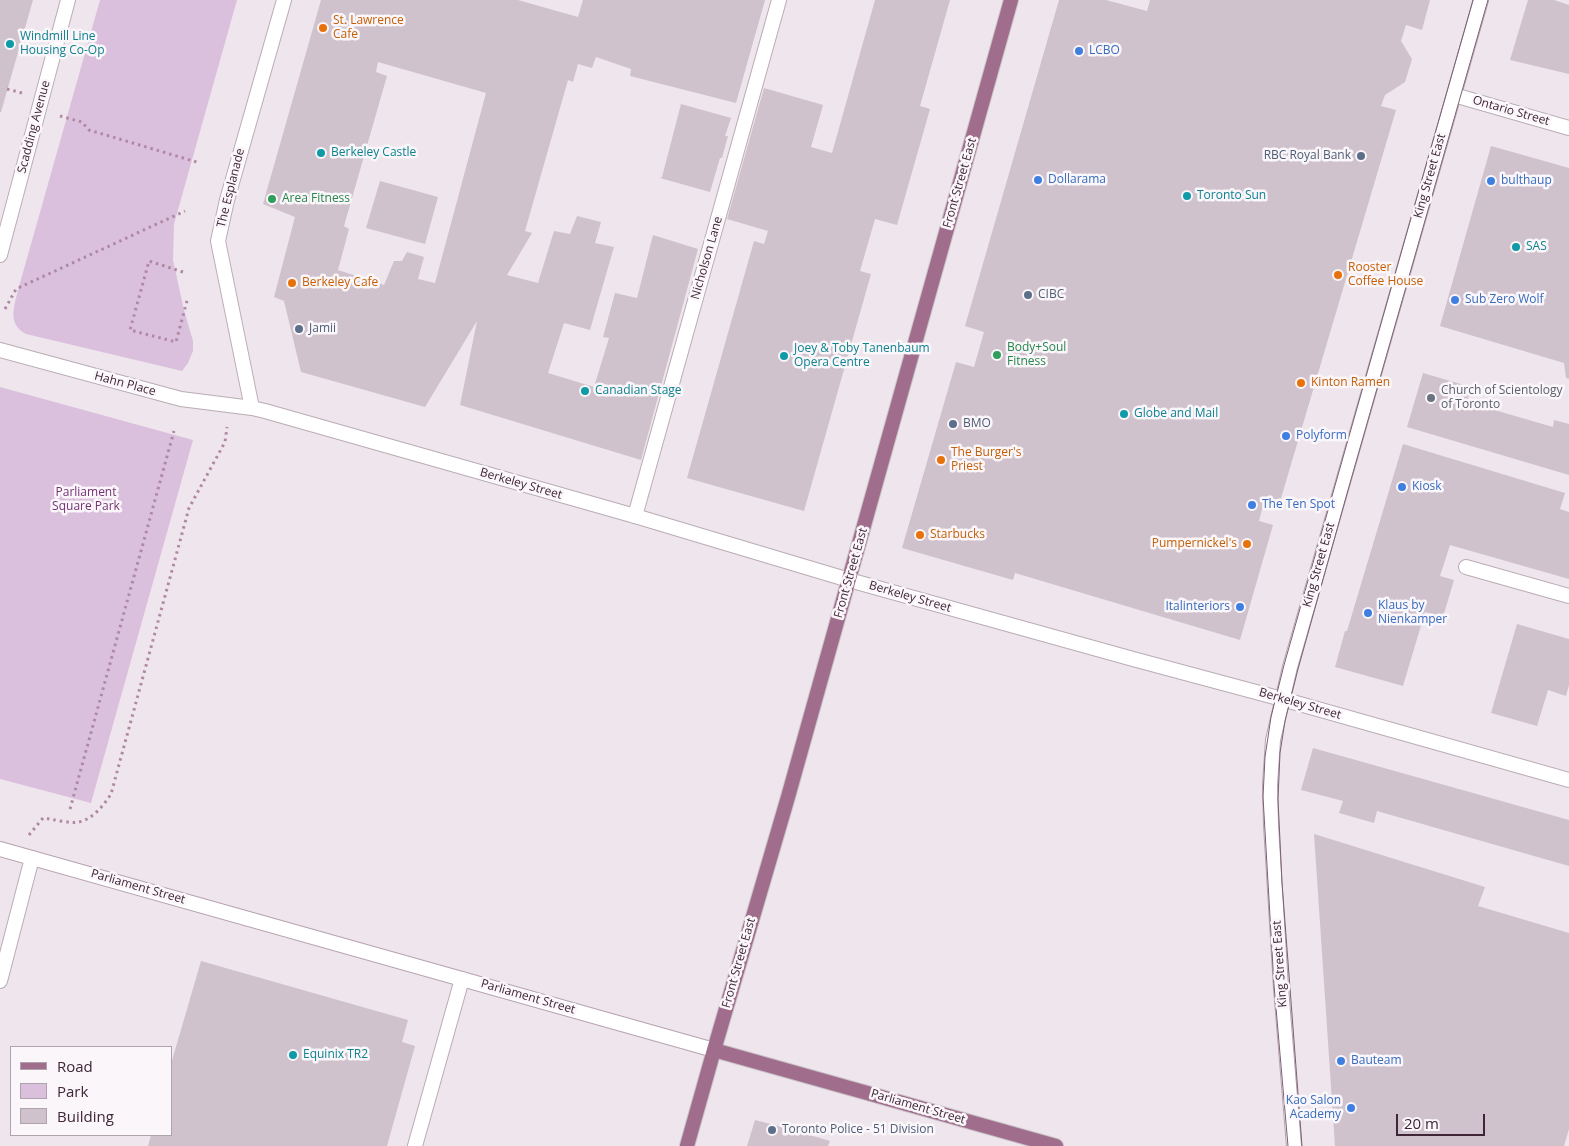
<!DOCTYPE html>
<html>
<head>
<meta charset="utf-8">
<style>
  body { margin:0 }
  #map { position:relative; width:1569px; height:1146px; overflow:hidden; background:#eee6ec; font-family:"Open Sans",sans-serif }
  canvas { display:block }
  .legend { position:absolute; left:10px; top:1046px; width:162px; height:90px; box-sizing:border-box; background:#faf6fa; border:1px solid #afa2ac; margin:0; padding:6px 9px; list-style:none; font-size:15px; color:#3f2536 }
  .legend li { display:flex; align-items:center; gap:10px; height:25px }
  .legend b { width:25px; border:1px solid #afa2ac }
  .scale { position:absolute; left:1396px; top:1114px; width:89px; height:22px; box-sizing:border-box; border:2px solid #3f2536; border-top:0; padding-left:6px; font-size:15px; line-height:18px; white-space:nowrap; color:#3f2536; -webkit-text-stroke:4px #faf6fa; paint-order:stroke }
</style>
</head>
<body>
<div id="map">
<canvas width="1569" height="1146"></canvas>
<ul class="legend">
<li><b style="height:6px;background:#a16d8d"></b>Road</li>
<li><b style="height:14px;background:#dbc0dd"></b>Park</li>
<li><b style="height:14px;background:#cfc2cc"></b>Building</li>
</ul>
<div class="scale">20 m</div>
</div>
<script>
const c = document.querySelector('canvas').getContext('2d');
c.lineJoin = 'round';
function fillPath(path, color) { c.fillStyle = color; c.fill(path, 'evenodd'); }
function stroke(path, color, width, dash) { c.strokeStyle = color; c.lineWidth = width; c.lineCap = dash ? 'butt' : 'round'; c.setLineDash(dash || []); c.stroke(path); }
function label(font, color, halo, rows, align = 'center') {
  c.font = font + ' "Open Sans",sans-serif'; c.lineWidth = 5; c.setLineDash([]); c.textBaseline = 'middle'; c.strokeStyle = halo; c.fillStyle = color; for (const [text, x, y, turn = 0] of rows) {
    c.save(); c.translate(x, y); c.rotate((+turn || 0) * Math.PI / 180); c.textAlign = isNaN(turn) ? turn : align; if (halo) c.strokeText(text, 0, 0); c.fillText(text, 0, 0); c.restore();
  }
}
fillPath(new Path2D(`
  M100 0H237L174 224 173 260 184 310 193 341V351L188 363 182 371 26 334C7 324 14 307 18 290Z
  M0 387 193 440 91 803 0 779Z`), '#dbc0dd');
fillPath(new Path2D(`
  M0 0H33L1 112H0Z
  M321 0H518L578 17 583 0H765L736 103 630 76 631 69 596 57 592 68 578 64 573 82 568 80 525 231 532 233 507 275 538 283 554 231 570 234 577 216 601 222 595 243 614 247 590 330 564 323 548 373 594 387 609 338 603 337 615 293 637 298 653 235 698 249 641 460 460 405 477 321 425 407 301 372 284 301 274 297 295 217 263 204ZM378 62 486 93 435 283 418 279 424 257 407 252 402 261H394L384 285 338 270 349 229 344 226 387 76 376 72Z
  M875 0H950L920 106 930 109 897 225 875 219 860 271 871 274 804 511 687 478 754 241 764 244 768 231 727 219 764 88 823 105 811 147 832 153Z
  M1059 0H1106L1147 11 1150 0H1430L1422 30 1406 25 1401 41 1412 59 1405 82 1385 95 1381 106 1396 110 1279 505 1264 502 1259 521 1273 525 1240 640 1015 573 1013 580 902 548 956 362 974 367 984 332 965 326Z
  M1528 0H1554L1569 5V74L1510 60Z
  M681 104 731 118 725 136H728L722 158H720L710 192 660 178 662 177Z
  M1491 146 1569 168V379L1566 378 1564 363 1440 326Z
  M380 181 438 197 425 244 366 228Z
  M1423 373 1471 387 1467 402 1553 427 1554 420 1569 424V475L1407 427Z
  M1403 444 1565 493 1560 509 1569 512V579L1450 545 1440 576 1454 580 1443 617 1425 612 1403 686 1335 667 1345 631H1347Z
  M1517 624 1569 639V685L1566 696 1548 690 1537 726 1491 713Z
  M1313 748 1569 820V866L1377 811 1374 823 1339 813 1343 801 1301 790Z
  M1314 834 1485 887 1478 906 1569 933V1129L1564 1146H1335Z
  M201 961 408 1020 402 1042 415 1046 387 1146H148L151 1135H171V1064Z
  M755 1120 782 1127 830 1141 828 1146H747Z`), '#cfc2cc');
const service = new Path2D(`
  M635 516 779 0
  M1466 567 1569 596
  M415 1146 462 979`);
const minor = new Path2D(`
  M1454 95 1569 128
  M0 255 68 0
  M0 350 181 399 252 408 265 411 635 516 849 580
  M252 408 218 241 227 200 284 0
  M1282 699 1569 780
  M0 981 32 858`);
const tertiary = new Path2D(`
  M849 580 1133 659 1282 699`);
const secondary = new Path2D(`
  M0 849 714 1050
  M1294 1146 1281 988 1271 825 1270 785 1273 740 1290 667 1481 0`);
const primary = new Path2D(`
  M714 1050 1056 1146
  M687 1146 714 1050 788 797 1011 0`);
stroke(service, '#baacb5', 16);
stroke(minor, '#baacb5', 16);
stroke(tertiary, '#baacb5', 16);
stroke(secondary, '#b6a2b1', 16);
stroke(primary, '#c9c2c7', 16);
stroke(new Path2D(`
  M7 89 22 93
  M60 116 82 122 89 130 200 163
  M183 272 149 261 130 330 176 342 188 297
  M5 309 16 289 185 211
  M70 809 174 431
  M29 835 43 818C52 819 71 824 79 822 93 819 104 805 111 794L189 508 225 442 227 427`), '#b088a3', 3, [2.5, 4]);
stroke(service, '#fff', 14);
stroke(minor, '#fff', 14);
stroke(tertiary, '#fff', 14);
stroke(secondary, '#fff', 14);
stroke(primary, '#a16d8d', 14);
stroke(new Path2D(`
  M1288 1146 1274 985 1263 797 1265 757 1271 717 1284 665 1473 0
  M1302 1146 1282 883 1278 799 1280 753 1285 721 1298 669 1348 490 1488 0`), '#7a6071', 1);
for (const [x, y, r, color] of [
  [323,28,5,"#e8710a"],
  [10,44,5,"#0f9aa8"],
  [1079,51,5,"#3f7fe0"],
  [321,153,5,"#0f9aa8"],
  [1361,156,5,"#5c6f8a"],
  [1038,180,5,"#3f7fe0"],
  [1491,181,5,"#3f7fe0"],
  [1187,196,5,"#0f9aa8"],
  [272,199,5,"#2e9e5b"],
  [1516,247,5,"#0f9aa8"],
  [1338,275,5,"#e8710a"],
  [292,283,5,"#e8710a"],
  [1028,295,5,"#5c6f8a"],
  [1455,300,5,"#3f7fe0"],
  [299,329,5,"#5c6f8a"],
  [997,355,5,"#2e9e5b"],
  [784,356,5,"#0f9aa8"],
  [1301,383,5,"#e8710a"],
  [585,391,5,"#0f9aa8"],
  [1431,398,5,"#6b7280"],
  [1124,414,5,"#0f9aa8"],
  [953,424,5,"#5c6f8a"],
  [1286,436,5,"#3f7fe0"],
  [941,460,5,"#e8710a"],
  [1402,487,5,"#3f7fe0"],
  [1252,505,5,"#3f7fe0"],
  [920,535,5,"#e8710a"],
  [1247,544,5,"#e8710a"],
  [1240,607,5,"#3f7fe0"],
  [1368,613,5,"#3f7fe0"],
  [293,1055,5,"#0f9aa8"],
  [1341,1061,5,"#3f7fe0"],
  [1351,1108,5,"#3f7fe0"],
  [772,1130,5,"#5c6f8a"]
]) { const dot = new Path2D(); dot.arc(x, y, r, 0, 2 * Math.PI); c.fillStyle = color; c.fill(dot); stroke(dot, '#faf6fa', 2); }
label('12px', '#c56008', '#faf6fa', [
  ["St. Lawrence",333,21],
  ["Cafe",333,35],
  ["Rooster",1348,268],
  ["Coffee House",1348,282],
  ["Berkeley Cafe",302,283],
  ["Kinton Ramen",1311,383],
  ["The Burger's",951,453],
  ["Priest",951,467],
  ["Starbucks",930,535],
  ["Pumpernickel's",1237,544,"right"]
], 'left');
label('12px', '#0d838f', '#faf6fa', [
  ["Windmill Line",20,37],
  ["Housing Co-Op",20,51],
  ["Berkeley Castle",331,153],
  ["Toronto Sun",1197,196],
  ["SAS",1526,247],
  ["Joey & Toby Tanenbaum",794,349],
  ["Opera Centre",794,363],
  ["Canadian Stage",595,391],
  ["Globe and Mail",1134,414],
  ["Equinix TR2",303,1055]
], 'left');
label('12px', '#366cbe', '#faf6fa', [
  ["LCBO",1089,51],
  ["Dollarama",1048,180],
  ["bulthaup",1501,181],
  ["Sub Zero Wolf",1465,300],
  ["Polyform",1296,436],
  ["Kiosk",1412,487],
  ["The Ten Spot",1262,505],
  ["Klaus by",1378,606],
  ["Nienkamper",1378,620],
  ["Italinteriors",1230,607,"right"],
  ["Bauteam",1351,1061],
  ["Kao Salon",1341,1101,"right"],
  ["Academy",1341,1115,"right"]
], 'left');
label('12px', '#3f2536', '#faf6fa', [
  ["Ontario Street",1511,111,16],
  ["Scadding Avenue",34,127,-75],
  ["King Street East",1430,176,-74],
  ["Front Street East",960,183,-74],
  ["The Esplanade",231,188,-76],
  ["Nicholson Lane",707,258,-74],
  ["Hahn Place",125,384,15],
  ["Berkeley Street",521,484,16],
  ["King Street East",1319,565,-74],
  ["Front Street East",851,573,-74],
  ["Berkeley Street",910,597,16],
  ["Berkeley Street",1300,704,16],
  ["Parliament Street",138,887,16],
  ["Front Street East",739,963,-74],
  ["King Street East",1280,964,-94],
  ["Parliament Street",528,997,16],
  ["Parliament Street",918,1107,16]
]);
label('12px', '#4e5e75', '#faf6fa', [
  ["RBC Royal Bank",1351,156,"right"],
  ["CIBC",1038,295],
  ["Jamii",309,329],
  ["BMO",963,424],
  ["Toronto Police - 51 Division",782,1130]
], 'left');
label('12px', '#27864d', '#faf6fa', [
  ["Area Fitness",282,199],
  ["Body+Soul",1007,348],
  ["Fitness",1007,362]
], 'left');
label('12px', '#5b616d', '#faf6fa', [
  ["Church of Scientology",1441,391],
  ["of Toronto",1441,405]
], 'left');
label('12px', '#743273', '#faf6fa', [
  ["Parliament",86,493],
  ["Square Park",86,507]
]);
</script>
</body>
</html>
